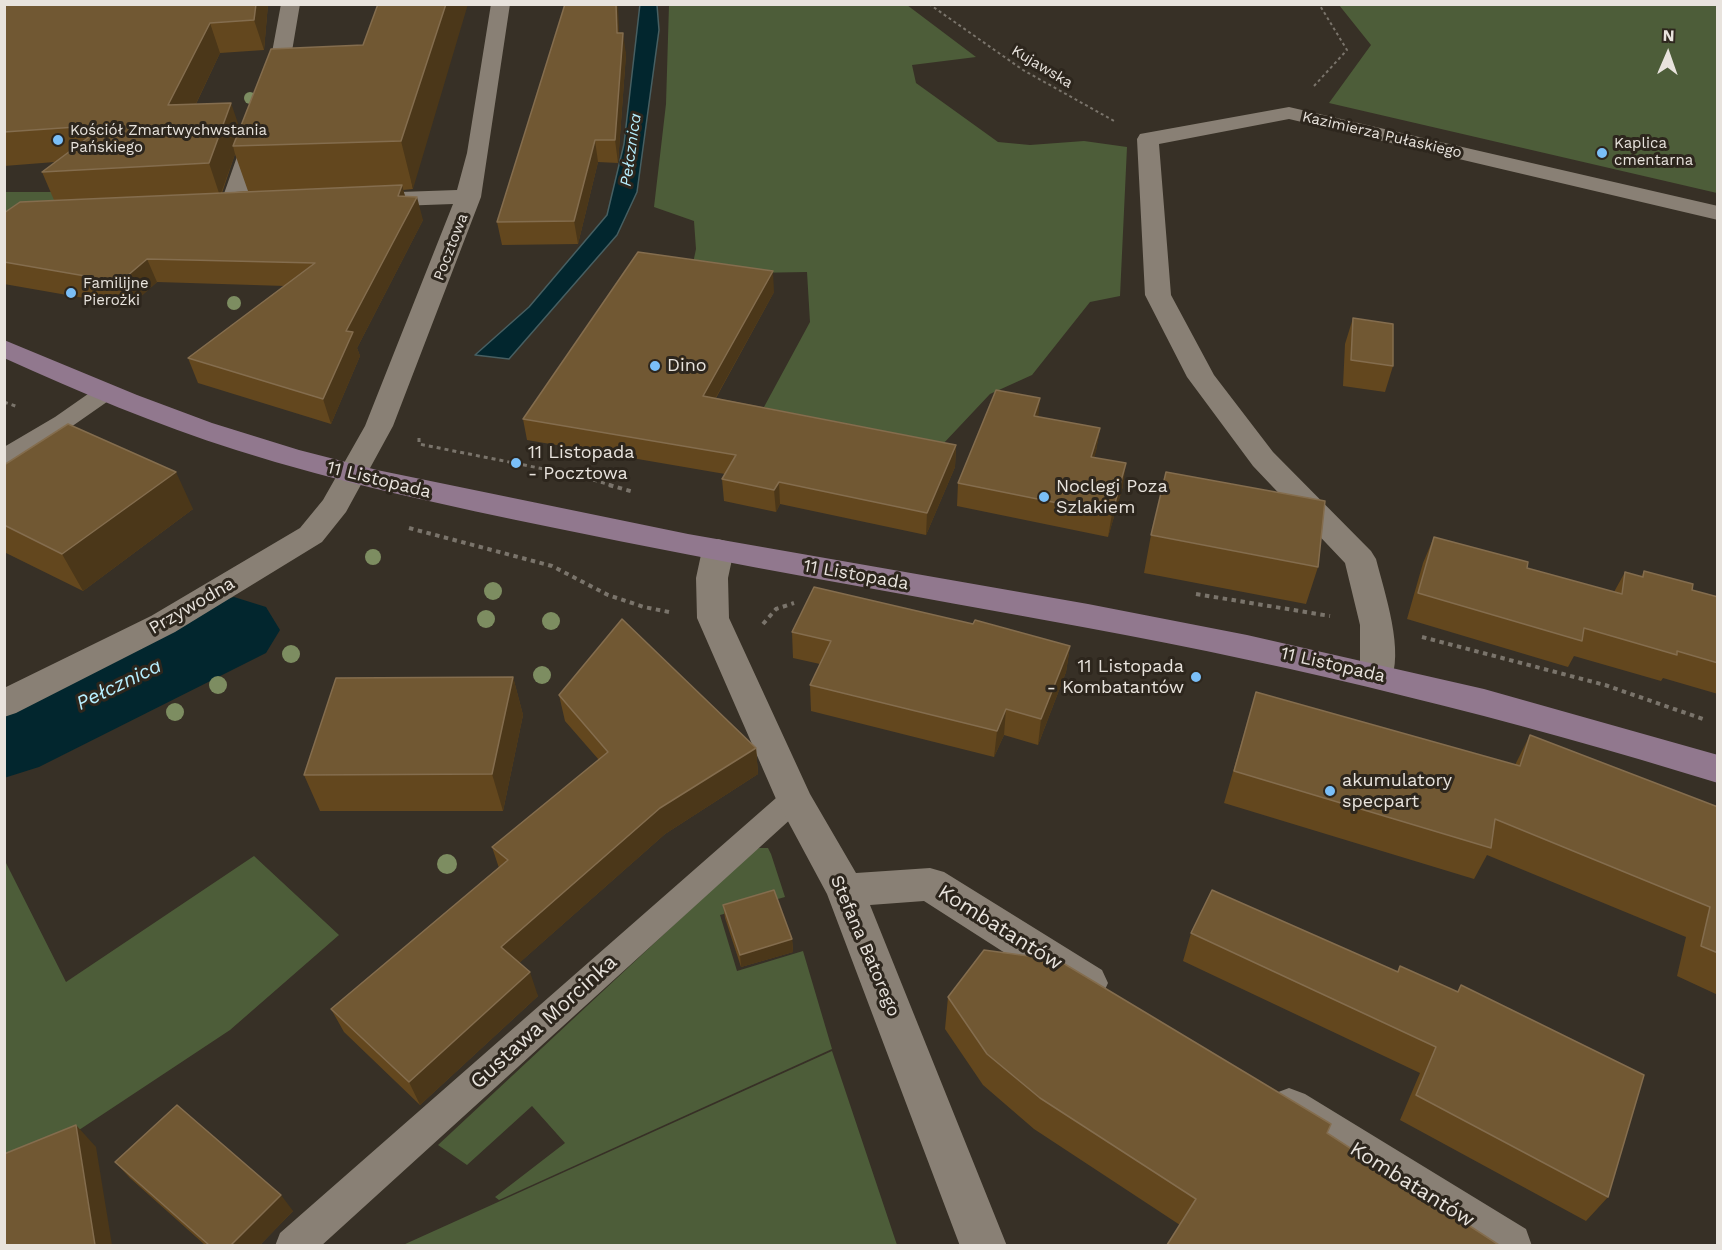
<!DOCTYPE html>
<html>
<head>
<meta charset="utf-8">
<style>
  body { margin:0 }
  #map { position:relative; width:1722px; height:1250px; overflow:hidden; background:#373026; font-family:"Work Sans",sans-serif }
  canvas { display:block }
  .frame { position:absolute; inset:0; border:6px solid #e8e3dd; pointer-events:none }
  .north { position:absolute; left:1638px; top:24px; width:60px; height:60px; -webkit-text-stroke:4px #2d261d; paint-order:stroke; rotate:2deg; font-size:16px; font-weight:700; line-height:24px; text-align:center; color:#e8e3dd }
  .north::after { content:''; display:block; margin:auto; width:21px; height:27px; background:#e8e3dd; clip-path:polygon(50% 0,100% 100%,50% 72%,0 100%) }
</style>
</head>
<body>
<div id="map">
<canvas width="1722" height="1250"></canvas>
<div class="frame"></div>
<div class="north">N</div>
</div>
<script>
const c = document.querySelector('canvas').getContext('2d');
c.lineJoin = 'round';
function fillPath(path, color) { c.fillStyle = color; c.fill(path, 'evenodd'); }
function stroke(path, color, width, dash) { c.strokeStyle = color; c.lineWidth = width; c.lineCap = dash ? 'butt' : 'round'; c.setLineDash(dash || []); c.stroke(path); }
function label(font, color, halo, rows, align = 'center') {
  c.font = font + ' "Work Sans",sans-serif'; c.lineWidth = 6; c.setLineDash([]); c.textBaseline = 'middle'; c.strokeStyle = halo; c.fillStyle = color; for (const [text, x, y, turn = 0] of rows) {
    c.save(); c.translate(x, y); c.rotate((+turn || 0) * Math.PI / 180); c.textAlign = isNaN(turn) ? turn : align; if (halo) c.strokeText(text, 0, 0); c.fillText(text, 0, 0); c.restore();
  }
}
fillPath(new Path2D(`
  M669 5H907L976 57 912 65 916 83 998 142 1030 145 1084 141 1127 147 1120 296 1090 302 1032 375 990 394 942 445 839 433 764 407 810 322 807 272 749 273 692 268 696 249 694 221 654 207 666 104Z
  M1339 5H1717V193L1329 103 1371 45Z
  M5 192H58L93 207 5 212Z
  M759 848H768L771 854 785 897 720 915 737 971 803 951 832 1049 499 1200 495 1197 565 1143 532 1106 467 1165 438 1145 751 853Z
  M254 856 339 935 230 1030 5 1179 4 859 66 982Z
  M832 1051 897 1245H403Z`), '#4d5d39');
const water = new Path2D(`
  M640 4 657 5 659 30 637 192 617 235 509 359 475 355 529 307 607 215 624 144Z`);
fillPath(water, '#02262e');
stroke(water, '#475f62', 1.5);
fillPath(new Path2D(`
  M234 597 266 607 280 630 266 653 39 767 4 778V697L202 607Z`), '#02262e');
stroke(new Path2D(`
  M929 4 1023 70 1116 122
  M1314 86 1347 50 1319 4`), '#7a746b', 2, [3, 3]);
stroke(new Path2D(`
  M4 402 18 407
  M419 438V444L579 476 614 486`), '#7a746b', 3, [4, 4]);
stroke(new Path2D(`
  M609 485 634 492
  M409 528 552 566 608 595 644 607 669 612
  M1196 594 1330 616
  M763 624 776 609 794 603
  M1422 637 1605 685 1703 719`), '#7a746b', 4, [4.5, 4.5]);
fillPath(new Path2D(`
  M106 386 114 387 117 392 114 397 71 427 12 462 4 464V447L55 417 98 387Z
  M794 788 804 791 808 799 804 807 321 1246H275L280 1233 784 791Z`), '#898075');
fillPath(new Path2D(`
  M281 4H300L290 63 244 205 240 210 232 212 224 210 220 205 270 63Z
  M491 4H510L481 197 393 426 346 512 322 542 175 632 16 713 4 717V688L151 616 300 528 323 500 365 426 453 204 371 207 363 205 359 200 363 195 371 193 457 190 467 153Z
  M1289 107 1718 206V220L1289 119 1159 144 1171 295 1214 375 1273 452 1371 551 1376 559C1384 591 1406 654 1389 684L1377 688 1365 684 1360 675V625L1345 563 1253 466 1187 377 1145 295 1137 139 1140 134Z
  M718 539 729 542 734 550 728 578 729 618 810 794 856 873 930 868 944 872 1102 970 1108 983 1102 996 1087 1001 1072 996 924 901 870 905 1007 1246H960L827 894 776 799 697 618 696 578 702 550 707 542Z
  M1289 1088 1305 1094 1526 1229 1532 1246H1465L1273 1124 1267 1109 1273 1094Z`), '#898075');
fillPath(new Path2D(`
  M4 340 137 395 212 423 299 450 377 470 688 534 1088 604 1247 635 1484 689 1718 755V783C1511 719 1301 667 1088 628 910 595 732 565 555 528 448 506 340 483 236 450 156 425 80 392 4 358Z`), '#91788e');
c.fillStyle = '#7d8d61';
for (const [x, y, r] of [
  [250,98,6],
  [234,303,7],
  [373,557,8],
  [493,591,9],
  [486,619,9],
  [551,621,9],
  [291,654,9],
  [542,675,9],
  [218,685,9],
  [175,712,9],
  [447,864,10]
]) { c.beginPath(); c.arc(x, y, r, 0, 2 * Math.PI); c.fill(); }
fillPath(new Path2D(`
  M4 4H268L264 50 220 53 196 104 240 128 363 45 378 4 413 189 403 190 405 196 423 220 357 348 360 356 331 424 198 383 188 358 285 286 157 282 130 306 4 284V213L54 200 42 172 55 162 4 166ZM235 154 248 191 222 193Z
  M619 33 626 54 618 163 598 162 578 244 502 245 497 222Z
  M774 292 716 398 956 445 955 467 926 535 780 504 776 512 724 501 722 479 725 474 527 440 523 419Z
  M1353 318 1393 366 1385 392 1343 386 1345 344Z
  M1038 417 1100 428 1096 451 1094 457 1123 486 1108 537 957 506 958 483Z
  M4 465 193 509 83 591 4 552Z
  M1151 535 1318 567 1306 604 1144 573Z
  M1434 537 1527 568 1614 592 1625 572 1641 577 1644 571 1692 590 1718 597V694L1663 678 1661 681 1574 656 1568 667 1407 619 1423 563Z
  M792 632 1070 646 1066 672 1038 745 1004 735 994 757 811 711 810 685 820 664 793 658Z
  M513 677 523 715 503 811H320L304 775Z
  M1256 692 1515 765 1530 735 1718 807V995L1677 976 1686 937 1487 855 1474 879 1224 803Z
  M559 695 756 748 758 774 665 834 519 963 538 996 420 1105 344 1032 331 1009 499 868 492 847 599 760 565 721Z
  M723 905 792 939 793 952 741 967 725 918Z
  M1191 933 1397 972 1400 966 1457 992 1461 985 1608 1197 1586 1221 1400 1120 1420 1073 1183 961Z
  M948 997 1327 1133 1180 1225 1034 1129 983 1085 945 1029Z
  M115 1162 293 1211 260 1245H205L130 1178Z`), '#63471e');
fillPath(new Path2D(`
  M256 4H268L264 50 254 20Z
  M446 4H468L413 189 401 141Z
  M616 4H618L620 54 617 33Z
  M210 23 220 53 180 137 168 105Z
  M623 33 626 54 618 163 615 140Z
  M231 103 242 135 233 146 235 154 220 196 209 163Z
  M595 140 598 162 578 244 574 221Z
  M402 185 408 208 398 196Z
  M417 197 423 220 357 348 360 356 331 424 323 399 346 331Z
  M147 259 157 282 130 306 120 282Z
  M773 271 774 292 705 417 703 396Z
  M1040 398 1038 421 1034 416Z
  M1100 428 1096 451 1087 479 1091 457Z
  M956 445 955 467 926 535 927 513Z
  M1126 463 1123 486 1108 537 1112 514Z
  M176 472 193 509 83 591 62 554Z
  M779 482 780 504 776 512 774 490Z
  M1070 646 1066 672 1038 745 1041 719Z
  M513 677 523 715 503 811 492 774Z
  M1006 709 1004 735 994 757 997 731Z
  M756 748 758 774 665 834 509 972 501 947 660 808Z
  M792 939 793 952 741 967 740 955Z
  M530 972 538 996 420 1105 409 1082Z
  M76 1125 96 1147 112 1245H95Z
  M281 1195 293 1211 260 1245H231Z`), '#4b3719');
const building = new Path2D(`
  M4 4H256L254 20 210 23 168 105 231 103 209 163 42 172 105 125 4 132Z
  M378 4H446L401 141 233 146 271 49 363 45Z
  M565 4H616L617 33H623L615 140H595L574 221 497 222Z
  M402 185 398 196 417 197 346 331 353 332 323 399 188 358 315 263 147 259 120 282 4 262V213L20 202Z
  M638 252 773 271 703 396 956 445 927 513 779 482 774 490 722 479 736 455 523 419Z
  M1353 318 1393 324V366L1351 360Z
  M996 390 1040 398 1034 416 1100 428 1091 457 1126 463 1112 514 958 483Z
  M68 424 176 472 62 554 4 525V465Z
  M1166 472 1325 501 1318 567 1151 535Z
  M1434 537 1528 562 1527 568 1622 594 1625 572 1643 577 1644 571 1693 584 1692 590 1718 597V663L1677 651V655L1584 628 1582 641 1418 593Z
  M814 587 973 624 975 620 1070 646 1041 719 1006 709 997 731 810 685 831 641 792 632Z
  M622 619 756 748 660 808 501 947 530 972 409 1082 331 1009 508 860 492 847 608 752 559 695Z
  M513 677 492 774 304 775 336 678Z
  M1256 692 1520 766 1530 735 1718 807V953L1701 946 1710 907 1495 819 1491 848 1234 771Z
  M774 890 792 939 740 955 723 905Z
  M1212 890 1398 972 1400 966 1458 992 1461 985 1644 1075 1608 1197 1416 1095 1436 1047 1191 933Z
  M984 950 1058 960 1331 1124 1327 1133 1499 1245H1167L1196 1199 1040 1098 987 1054 948 997Z
  M177 1105 281 1195 231 1245H209L115 1162Z
  M76 1125 95 1245H4V1154Z`);
fillPath(building, '#715833');
stroke(building, '#846d4e', 1.5);
for (const [x, y, r, color] of [
  [58,140,6,"#7abff8"],
  [1602,153,6,"#7abff8"],
  [71,293,6,"#7abff8"],
  [655,366,6,"#7abff8"],
  [516,463,6,"#7abff8"],
  [1044,497,6,"#7abff8"],
  [1196,677,6,"#7abff8"],
  [1330,791,6,"#7abff8"]
]) { const dot = new Path2D(); dot.arc(x, y, r, 0, 2 * Math.PI); c.fillStyle = color; c.fill(dot); stroke(dot, '#2d261d', 2); }
label('15px', '#e8e3dd', '#2d261d', [
  ["Kujawska",1042,67,31],
  ["Kazimierza Pułaskiego",1382,135,13],
  ["Pocztowa",451,247,-69]
]);
label('15px', '#e8e3dd', '#2d261d', [
  ["Kościół Zmartwychwstania",70,131],
  ["Pańskiego",70,148],
  ["Kaplica",1614,144],
  ["cmentarna",1614,161],
  ["Familijne",83,284],
  ["Pierożki",83,301]
], 'left');
label('italic 16px', '#b6eefe', '#2d261d', [
  ["Pełcznica",631,150,-82]
]);
label('18px', '#e8e3dd', '#2d261d', [
  ["Dino",667,366],
  ["11 Listopada",528,453],
  ["- Pocztowa",528,474],
  ["Noclegi Poza",1056,487],
  ["Szlakiem",1056,508],
  ["11 Listopada",1184,667,"right"],
  ["- Kombatantów",1184,688,"right"],
  ["akumulatory",1342,781],
  ["specpart",1342,802]
], 'left');
label('18px', '#e8e3dd', '#2d261d', [
  ["11 Listopada",379,480,14],
  ["11 Listopada",856,575,10],
  ["Przywodna",192,606,-30],
  ["11 Listopada",1333,665,13],
  ["Stefana Batorego",865,946,67]
]);
label('italic 20px', '#b6eefe', '#2d261d', [
  ["Pełcznica",119,685,-26]
]);
label('21px', '#e8e3dd', '#2d261d', [
  ["Kombatantów",1000,928,32],
  ["Gustawa Morcinka",544,1022,-42],
  ["Kombatantów",1412,1185,32]
]);
</script>
</body>
</html>
